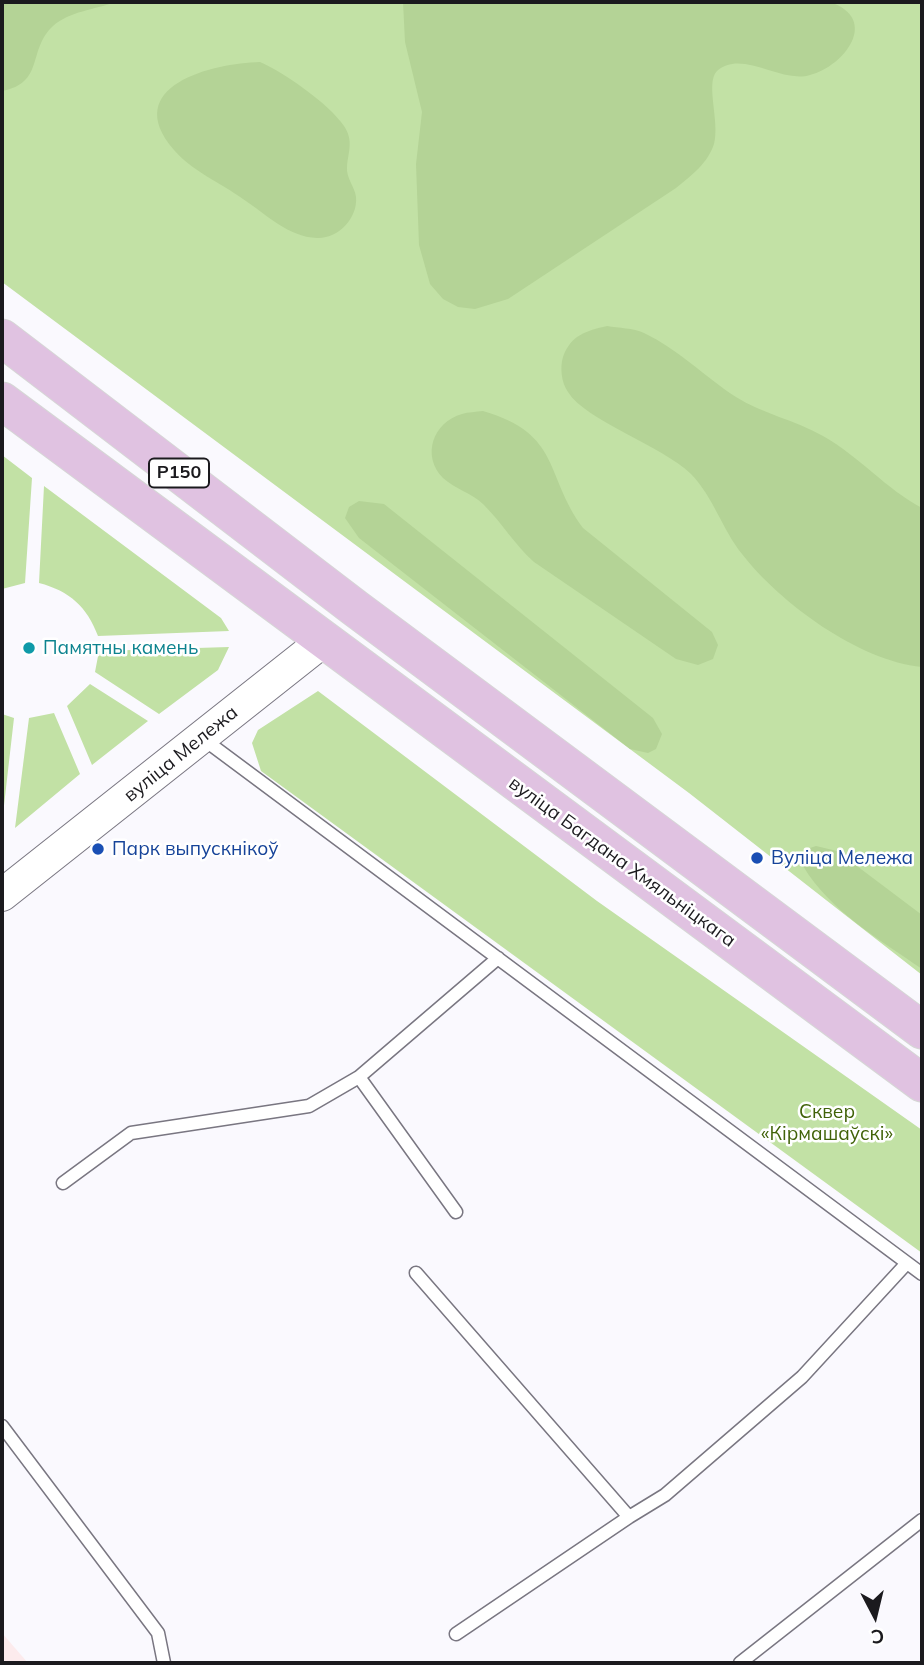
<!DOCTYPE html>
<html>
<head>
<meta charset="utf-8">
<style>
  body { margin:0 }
  #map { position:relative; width:924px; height:1665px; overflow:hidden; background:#faf9fe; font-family:Mulish,sans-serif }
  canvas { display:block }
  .frame { position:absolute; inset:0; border:4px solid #1b1a1e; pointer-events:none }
  .north { position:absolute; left:840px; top:1581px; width:70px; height:70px; -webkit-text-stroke:5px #fff; paint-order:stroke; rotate:173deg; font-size:19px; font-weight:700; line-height:28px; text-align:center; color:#1b1a1e }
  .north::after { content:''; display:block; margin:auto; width:24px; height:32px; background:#1b1a1e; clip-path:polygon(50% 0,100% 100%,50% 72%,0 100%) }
</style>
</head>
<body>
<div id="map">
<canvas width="924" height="1665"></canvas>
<div class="frame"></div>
<div class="north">С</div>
</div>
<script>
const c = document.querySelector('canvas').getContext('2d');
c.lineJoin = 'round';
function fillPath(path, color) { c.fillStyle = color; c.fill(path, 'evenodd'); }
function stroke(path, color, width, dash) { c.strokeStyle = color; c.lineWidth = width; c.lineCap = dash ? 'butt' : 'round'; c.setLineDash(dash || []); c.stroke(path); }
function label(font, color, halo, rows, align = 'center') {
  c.font = font + ' Mulish,sans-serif'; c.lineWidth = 5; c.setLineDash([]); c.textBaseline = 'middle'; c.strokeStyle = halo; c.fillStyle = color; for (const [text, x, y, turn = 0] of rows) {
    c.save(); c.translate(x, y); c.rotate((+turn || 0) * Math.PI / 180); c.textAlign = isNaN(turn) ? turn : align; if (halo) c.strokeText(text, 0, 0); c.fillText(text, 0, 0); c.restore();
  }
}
fillPath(new Path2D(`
  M2 1633 28 1663H2Z`), '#fcebed');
fillPath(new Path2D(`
  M2 2H922V975L689 793 2 282Z
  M2 455 32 478 25 583 2 589Z
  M44 486 221 618 229 631 98 636C87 607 70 591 39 583Z
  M229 647 218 670 159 714 95 672 99 651Z
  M90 684 148 721 92 765 67 706Z
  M318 691 597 901 922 1130V1253L261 771 252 743 258 730Z
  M54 713 80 774 15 828 29 718Z
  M2 714 14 718 2 823Z`), '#c2e1a5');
fillPath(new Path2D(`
  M2 2H115C94 10 70 11 53 26 27 50 45 83 2 91Z
  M403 2H830C880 19 845 66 810 75 781 84 742 49 717 71 705 83 720 121 714 144 708 163 691 176 676 188L508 299 475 309 458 307 443 299 430 284 419 245 416 164 422 112 405 42Z
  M260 62C285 73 329 104 344 126 354 141 348 152 347 167 346 178 355 187 356 197 358 218 338 239 317 238 288 237 266 214 243 199 221 183 192 171 174 150 119 86 213 63 260 62Z
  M607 326C619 328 633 328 644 333 678 349 705 377 736 397 763 414 795 420 823 436 860 457 886 489 922 508V667C859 661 780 603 742 554 722 529 714 498 691 474 661 445 586 421 568 392 561 382 560 367 563 357 571 335 586 331 607 326Z
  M483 411C562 434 544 475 583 528L712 632 718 645 713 659 698 665 676 659 534 562C515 545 502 523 484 505 472 493 455 489 443 478 421 456 433 422 462 414 468 412 476 412 483 411Z
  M359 501 384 504 653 718 662 734 656 749 648 753 630 749 359 538 345 518 349 507Z
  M816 846 837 851 922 915V969C879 939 831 912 803 866L807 849Z`), '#b4d396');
const lane = new Path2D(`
  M202 738 922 1274
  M63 1183 131 1133 309 1106 359 1077
  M456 1212 359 1077 498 958
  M416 1273 629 1517 665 1495 802 1377 907 1263
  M2 1426 158 1633 164 1663
  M456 1634 629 1517
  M740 1663 922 1520`);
const secondary = new Path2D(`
  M2 895 323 641`);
const primary = new Path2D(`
  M2 338 355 608 922 1030
  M2 401 922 1083`);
stroke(lane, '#797681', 15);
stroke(secondary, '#797681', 34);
stroke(primary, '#d6d6d6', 39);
stroke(lane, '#fff', 12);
stroke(secondary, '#fff', 32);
stroke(primary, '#e0c2e1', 37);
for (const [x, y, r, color] of [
  [29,648,7,"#0f9aa8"],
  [98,849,7,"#1a4fb4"],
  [757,858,7,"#1a4fb4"]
]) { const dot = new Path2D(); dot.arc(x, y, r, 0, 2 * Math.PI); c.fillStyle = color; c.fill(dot); stroke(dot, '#fff', 2.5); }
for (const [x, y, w] of [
  [179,473,60]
]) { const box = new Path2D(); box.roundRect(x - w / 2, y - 14.5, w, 29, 5); c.fillStyle = '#fff'; c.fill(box); stroke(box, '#1b1a1e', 2); }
label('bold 18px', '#1b1a1e', null, [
  ["Р150",179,473]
]);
label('19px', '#0d838f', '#fff', [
  ["Памятны камень",43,648]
], 'left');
label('19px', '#1b1a1e', '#fff', [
  ["вуліца Мележа",181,754,-39],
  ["вуліца Багдана Хмяльніцкага",622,862,36]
]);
label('19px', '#164399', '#fff', [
  ["Парк выпускнікоў",112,849],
  ["Вуліца Мележа",771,858]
], 'left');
label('19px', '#406208', '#fff', [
  ["Сквер",827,1112],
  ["«Кірмашаўскі»",827,1134]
]);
</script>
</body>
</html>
